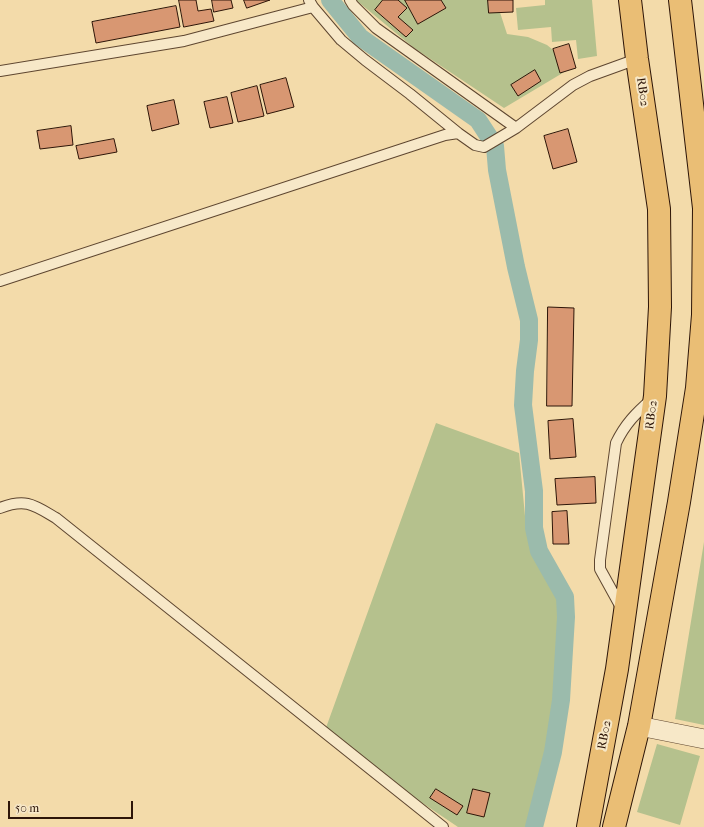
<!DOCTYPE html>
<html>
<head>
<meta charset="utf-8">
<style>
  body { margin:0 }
  #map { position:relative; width:704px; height:827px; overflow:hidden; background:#f3dbaa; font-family:"IM FELL French Canon",serif }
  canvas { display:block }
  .scale { position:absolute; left:8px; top:801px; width:125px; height:18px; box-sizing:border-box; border:2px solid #2d1508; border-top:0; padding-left:5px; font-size:12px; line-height:14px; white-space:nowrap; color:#2d1508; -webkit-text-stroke:3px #f7e8c8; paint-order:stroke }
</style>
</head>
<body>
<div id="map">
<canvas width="704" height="827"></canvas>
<div class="scale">50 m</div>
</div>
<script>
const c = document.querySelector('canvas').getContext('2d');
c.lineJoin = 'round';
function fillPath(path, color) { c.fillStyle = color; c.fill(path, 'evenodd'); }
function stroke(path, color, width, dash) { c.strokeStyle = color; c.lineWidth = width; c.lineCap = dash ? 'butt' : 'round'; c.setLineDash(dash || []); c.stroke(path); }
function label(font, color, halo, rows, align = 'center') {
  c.font = font + ' "IM FELL French Canon",serif'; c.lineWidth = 4; c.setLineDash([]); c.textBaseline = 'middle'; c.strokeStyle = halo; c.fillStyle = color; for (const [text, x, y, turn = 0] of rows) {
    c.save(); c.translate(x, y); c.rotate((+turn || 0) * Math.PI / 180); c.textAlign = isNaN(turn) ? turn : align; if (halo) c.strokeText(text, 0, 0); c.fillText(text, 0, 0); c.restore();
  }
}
fillPath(new Path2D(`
  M356 0H496L507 34 528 37 547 45 563 58 566 71 504 108 414 48Z
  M545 0H592L597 56 578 59 576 40 552 42 551 27 518 30 516 8 545 5Z
  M436 423 519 453 525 516 533 553 560 595V638L556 695 545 766 531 827H458L323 736Z
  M704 542V725L675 719Z
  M657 744 700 756 680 825 637 812Z`), '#b5c18d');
stroke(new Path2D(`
  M330 0 360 37 478 120 495 146 497 170 516 267 529 320V340L525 371 523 405 534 491V528L539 551 565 597 566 617 561 700 553 752 534 827`), '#9bbbac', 18);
const building = new Path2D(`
  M179 0H196L198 11 211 9 214 21 184 27Z
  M212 0H231L233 8 214 12Z
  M244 0H270L247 8Z
  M383 0H398L407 8 398 17 413 30 406 37 375 10Z
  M405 0H441L446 8 418 24Z
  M488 0H513V12L489 13Z
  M176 6 180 27 96 43 92 22Z
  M569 44 576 68 560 73 553 49Z
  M535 70 541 81 518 96 511 85Z
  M286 78 294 107 267 114 260 85Z
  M257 86 264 116 238 122 231 93Z
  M227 97 233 123 210 128 204 102Z
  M174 100 179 124 152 131 147 106Z
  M71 126 73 145 40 149 37 131Z
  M568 129 577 162 553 169 544 136Z
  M114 139 117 152 79 159 76 146Z
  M548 307 574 308 572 406H547Z
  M573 419 576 457 550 459 548 421Z
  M595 477 596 503 557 505 555 479Z
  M567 511 569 544H553L552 512Z
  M436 789 463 806 457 815 430 798Z
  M473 789 490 793 484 817 467 813Z`);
fillPath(building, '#d89772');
stroke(building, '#2d1508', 1);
const lane = new Path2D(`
  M350 0 353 5 376 28 516 128 573 85 590 76 637 59
  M313 7 341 40 365 60 410 94 458 133
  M0 71 184 41 313 7 309 0
  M0 281 445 135 458 133 475 145 484 147 516 128
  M0 508C26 498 34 505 56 518L443 827
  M622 609 600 569V560L616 443C625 424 636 413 652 399`);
const street = new Path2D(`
  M639 726 704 739`);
const highway = new Path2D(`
  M588 827 617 669 655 396 660 307 659 209 637 59 630 0
  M614 827 639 726 679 502 697 388 703 315 704 208 680 0`);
stroke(lane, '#5e4630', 12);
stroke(street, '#5e4630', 20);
stroke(highway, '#2d1508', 24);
stroke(lane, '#f7e8c8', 10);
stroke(street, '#f7e8c8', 19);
stroke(highway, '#eabe75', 22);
label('12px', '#2d1508', '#f7e8c8', [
  ["RB02",642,92,82],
  ["RB02",652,415,-82],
  ["RB02",605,735,-79]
]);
</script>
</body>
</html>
